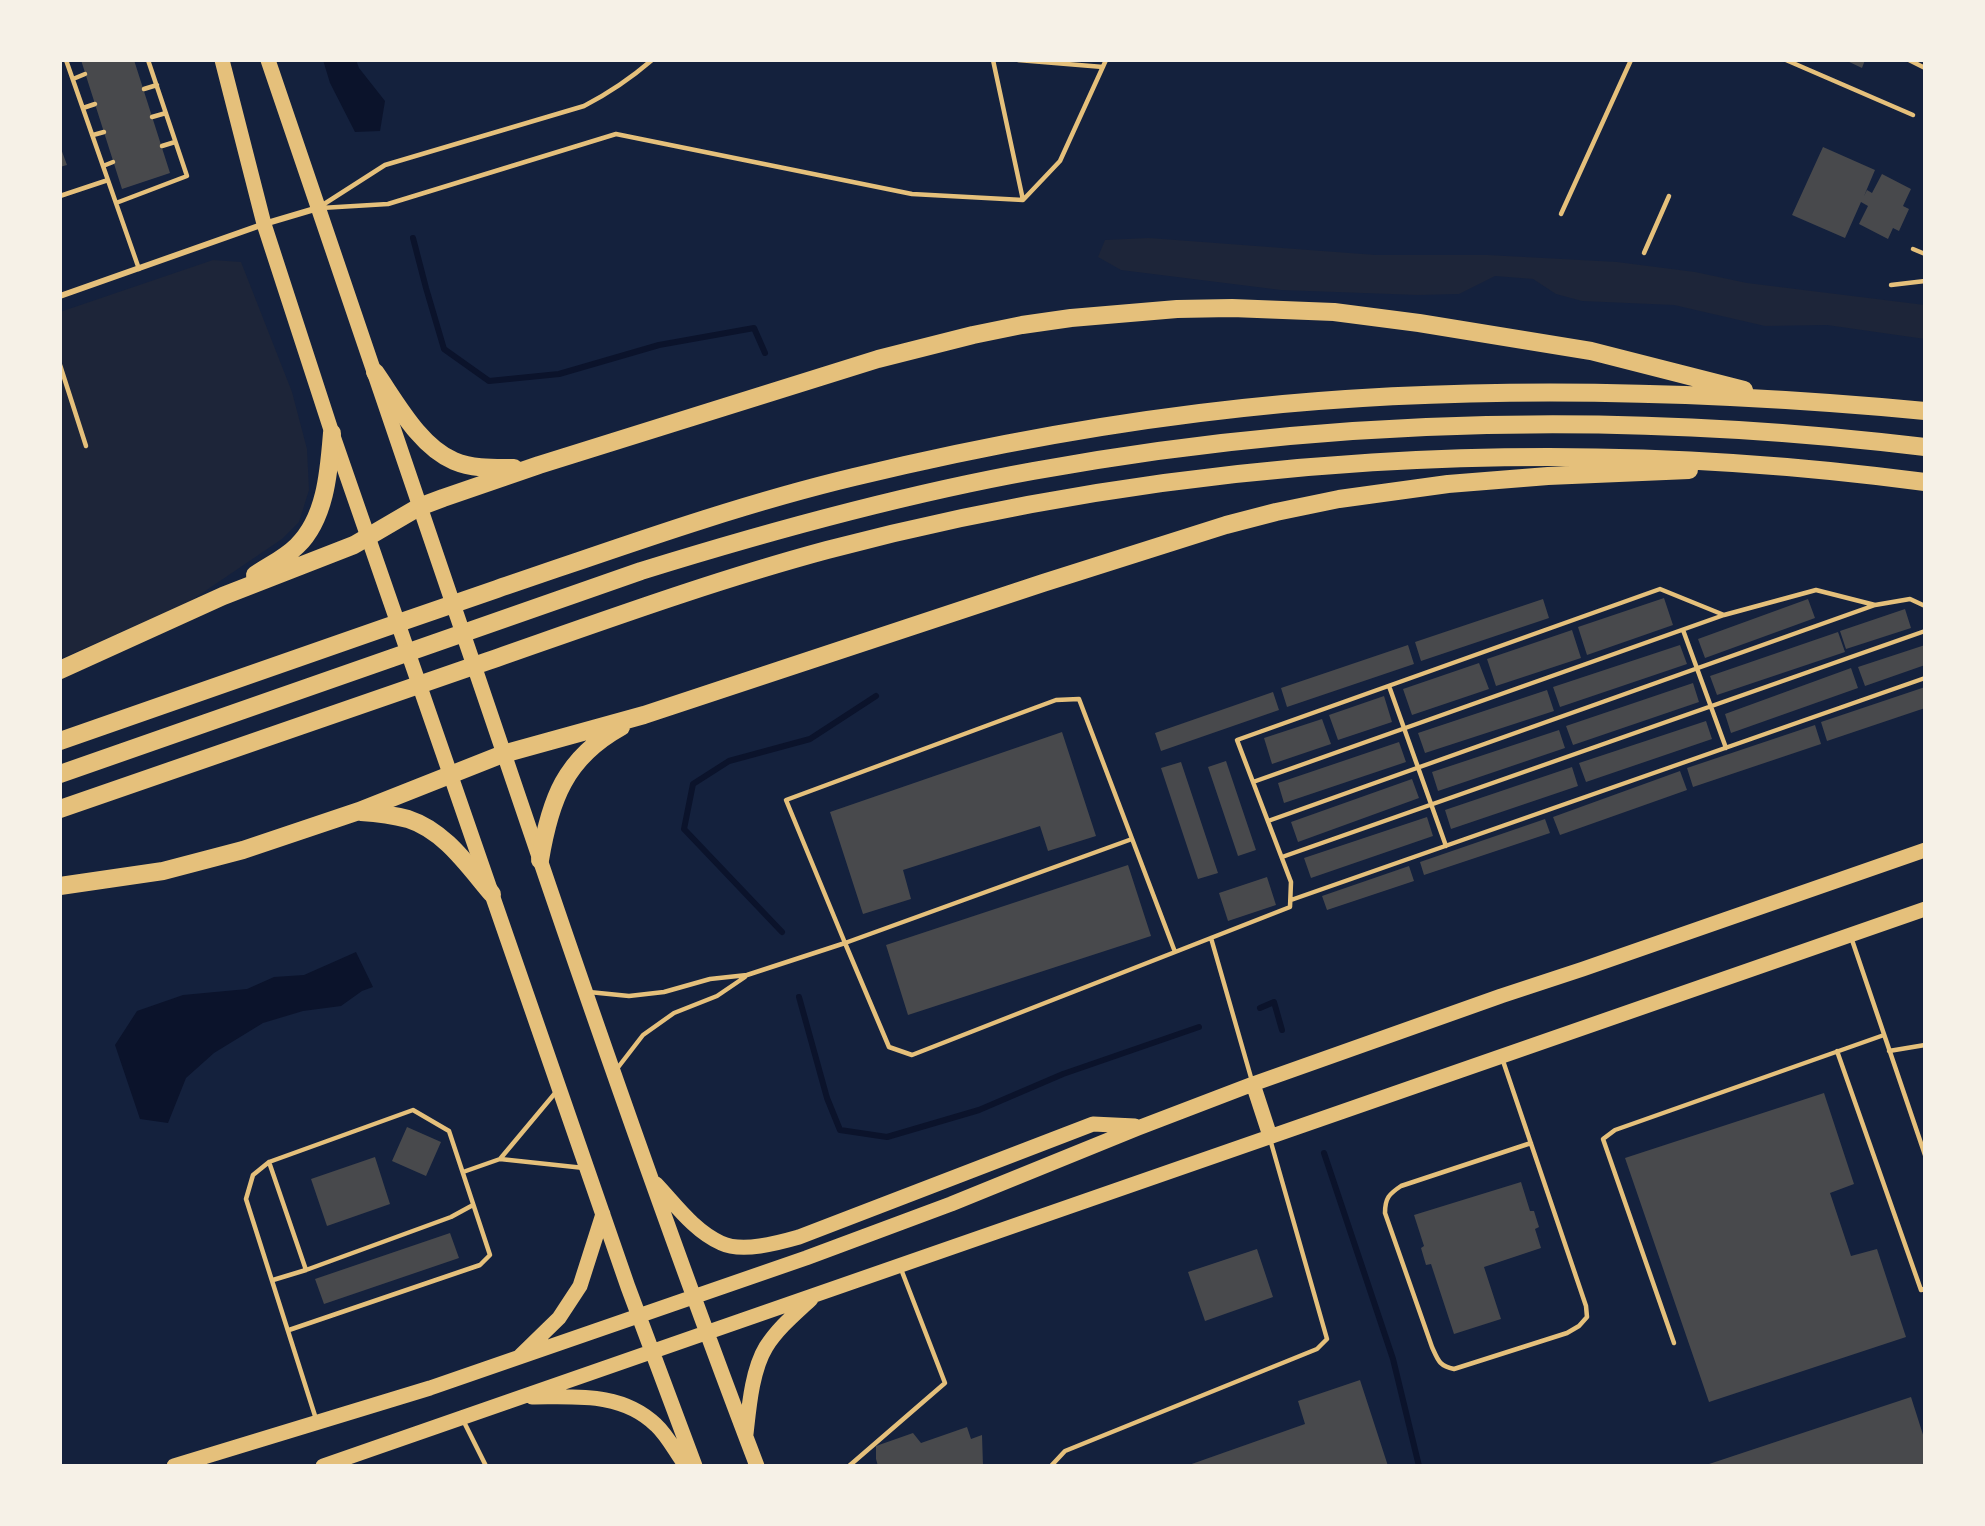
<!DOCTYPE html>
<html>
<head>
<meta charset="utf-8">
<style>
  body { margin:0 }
  #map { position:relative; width:1985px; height:1526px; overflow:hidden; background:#14213d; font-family:"PT Sans Narrow",sans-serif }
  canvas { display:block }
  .frame { position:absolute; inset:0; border:62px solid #f6f1e7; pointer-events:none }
</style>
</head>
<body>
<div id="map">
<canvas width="1985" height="1526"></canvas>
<div class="frame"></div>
</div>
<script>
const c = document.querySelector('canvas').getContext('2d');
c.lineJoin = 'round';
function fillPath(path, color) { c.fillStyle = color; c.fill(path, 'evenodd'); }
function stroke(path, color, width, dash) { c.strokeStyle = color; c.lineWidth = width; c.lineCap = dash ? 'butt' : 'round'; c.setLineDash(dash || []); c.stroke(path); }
fillPath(new Path2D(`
  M1149 238 1376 255H1488L1617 262 1695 272 1747 283 1925 305V339L1827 325 1765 326 1674 305 1582 301 1556 294 1533 279 1495 276 1459 294 1418 295 1281 290 1121 270 1098 257 1105 240Z
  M213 260 241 262 292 392 307 449 309 490 299 522 282 539 189 602 60 659V312Z`), '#1d2539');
fillPath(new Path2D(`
  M323 60H356L359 68 385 101 380 131 355 132 330 83Z
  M356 952 373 987 362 991 341 1006 303 1011 263 1023 214 1053 186 1078 168 1123 140 1119 115 1045 137 1011 183 995 247 989 274 977 304 975Z`), '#0b132b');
stroke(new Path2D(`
  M413 238 426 288 444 349 489 381 559 374 659 345 754 328 765 353
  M782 932 684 829 693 784 729 761 810 739 876 696
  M799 997 827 1098 840 1130 887 1137 979 1110 1063 1074 1199 1027
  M1260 1008 1274 1002 1282 1030
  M1324 1153 1393 1359 1419 1466`), '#0b132b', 6);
fillPath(new Path2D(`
  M81 60H134L170 173 122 189Z
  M1845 60H1865L1862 68Z
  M60 146 67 165 60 167Z
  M1823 147 1875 170 1864 196 1867 190 1872 193 1882 174 1911 189 1903 206 1909 209 1899 231 1893 228 1888 239 1859 224 1868 206 1861 202 1845 238 1792 215Z
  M1664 598 1673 625 1587 655 1578 627Z
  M1543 599 1549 618 1421 661 1415 642Z
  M1808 599 1815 618 1705 658 1698 639Z
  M1905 609 1911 628 1846 649 1840 631Z
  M1572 630 1581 658 1496 686 1487 659Z
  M1838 632 1845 652 1717 695 1710 676Z
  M1408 645 1414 664 1287 707 1281 688Z
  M1680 645 1687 664 1560 707 1553 687Z
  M1925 645V665L1865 686 1858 667Z
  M1479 663 1489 689 1412 715 1403 689Z
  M1851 668 1858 688 1731 733 1725 714Z
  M1693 683 1699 702 1573 745 1566 726Z
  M1925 687V708L1827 741 1821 722Z
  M1547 690 1554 711 1425 753 1418 733Z
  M1273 692 1279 710 1161 751 1155 733Z
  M1384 696 1392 722 1338 740 1329 715Z
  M1322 719 1331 744 1272 764 1264 738Z
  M1706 721 1712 739 1586 782 1579 763Z
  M1815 725 1821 744 1693 787 1687 768Z
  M1559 730 1565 748 1438 791 1432 772Z
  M1062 732 1096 836 1048 851 1040 826 903 870 911 899 863 914 830 812Z
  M1399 742 1406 762 1284 803 1278 783Z
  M1226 761 1256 850 1238 856 1208 767Z
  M1181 762 1218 873 1198 879 1161 768Z
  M1572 767 1578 786 1451 829 1445 810Z
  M1680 771 1687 790 1560 835 1553 817Z
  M1412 779 1419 798 1298 842 1291 822Z
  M1427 817 1433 836 1311 878 1304 858Z
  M1545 819 1550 833 1424 875 1420 862Z
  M1128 865 1151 936 908 1015 886 945Z
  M1409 866 1414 881 1327 910 1322 896Z
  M1267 877 1276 905 1228 921 1219 893Z
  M1824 1093 1854 1184 1830 1193 1851 1256 1877 1249 1906 1337 1709 1402 1625 1158Z
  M407 1127 441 1142 426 1176 392 1161Z
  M375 1157 390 1204 327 1226 311 1179Z
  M1521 1182 1530 1211H1534L1539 1227 1535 1229 1541 1248 1484 1267 1501 1319 1454 1334 1431 1264 1426 1265 1421 1248 1424 1246 1414 1215Z
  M450 1233 459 1258 324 1304 315 1279Z
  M1257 1249 1273 1297 1205 1321 1188 1272Z
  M1360 1380 1388 1466H1186L1305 1424 1298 1401Z
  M1911 1397 1925 1441V1466H1703Z
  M967 1427 971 1439 982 1435 983 1466H878L876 1459V1446L913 1433 921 1443Z`), '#48494c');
stroke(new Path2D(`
  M66 60 139 269
  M993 60 1023 200
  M1018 60 1103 67
  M1786 60 1913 115
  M1909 60 1925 68
  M73 79 85 74
  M144 89 157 85
  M83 108 95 104
  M152 117 166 113
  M93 135 104 132
  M162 146 175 142
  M103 166 113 162
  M60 196 108 180
  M116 203 187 176 148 60
  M321 206 385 165 584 106C609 93 630 79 652 60
  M321 208 388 204 616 134 912 194 1023 200 1060 161 1106 60
  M1561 214 1631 60
  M1913 249 1925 254
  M1644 253 1669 196
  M1891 285 1925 281
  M60 365 86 446
  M1683 630 1726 748
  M1389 686 1446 846
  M1253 782 1724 615
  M1268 821 1875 605
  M1132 839 845 943 786 800 1056 700 1079 699 1175 952
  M1282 857 1925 631
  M1291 900 1925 678
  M1851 937 1925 1155
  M1211 938 1252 1081
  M589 992 629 996 664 992 710 979 747 975 845 943 889 1047 912 1055 1290 907 1291 882 1237 740 1660 589 1724 615 1816 590 1875 605 1910 599 1925 606
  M1837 1051 1921 1290 1925 1289
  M1889 1051 1925 1045
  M1502 1058 1586 1306 1587 1317 1579 1326 1567 1333 1454 1369C1439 1366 1438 1360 1432 1347L1385 1213C1385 1198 1389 1194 1401 1186L1531 1143
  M616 1070 643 1035 674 1013 717 996 745 977
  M500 1159 556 1092
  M269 1162 306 1270
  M463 1172 500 1159 584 1168
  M273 1280 306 1270 451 1217 473 1205
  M289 1330 480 1265 490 1255 449 1131 413 1110 269 1162 253 1175 246 1199 316 1419
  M1674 1343 1603 1139 1615 1130 1884 1035
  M463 1420 486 1466
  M849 1466 945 1383 901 1269
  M1051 1466 1065 1451 1317 1349 1327 1339 1270 1139`), '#e5c07b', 4.5);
stroke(new Path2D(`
  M60 296 264 224 318 208`), '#e5c07b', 6);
stroke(new Path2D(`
  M222 60 264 224 332 433 628 1287 695 1466
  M268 60C363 336 455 613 550 889 616 1082 684 1275 757 1466
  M1253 1084 1270 1136
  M656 1184C675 1204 694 1231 721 1243 742 1253 778 1243 799 1237L1093 1124 1135 1126
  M520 1356 559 1318 580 1286 603 1214
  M532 1397C576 1397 622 1392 656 1425 668 1436 676 1453 686 1466
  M746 1434C749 1407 752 1370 766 1347 778 1328 795 1314 811 1299
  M174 1466 430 1388 806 1258 951 1204 1138 1128 1253 1084 1501 996 1583 969 1925 850
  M323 1466 1925 909`), '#e5c07b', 15);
stroke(new Path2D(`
  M375 372C396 402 419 446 454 461 473 469 494 468 514 468
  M255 575C268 566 285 558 297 546 326 518 329 470 332 433
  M60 670 223 596 354 545 419 507 443 498 539 465 878 359 973 335 1022 325 1071 318 1177 309 1232 308 1334 312 1419 323 1591 351 1744 390
  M60 741C205 690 351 639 497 589 615 549 733 506 854 477 982 446 1112 422 1243 408 1469 384 1699 390 1925 411
  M60 774 641 571C770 531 900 495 1033 471 1328 417 1628 411 1925 447
  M60 809C203 760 345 710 488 661 600 622 712 581 827 550 1183 456 1559 433 1925 482
  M361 812C377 813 393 815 408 819 445 831 468 866 492 894
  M540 860C550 800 565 758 621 727
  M60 886 163 871 243 850 359 811 503 754 644 715 1043 583 1226 525 1276 512 1339 499 1448 484 1548 476 1689 470`), '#e5c07b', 18);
</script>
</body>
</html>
